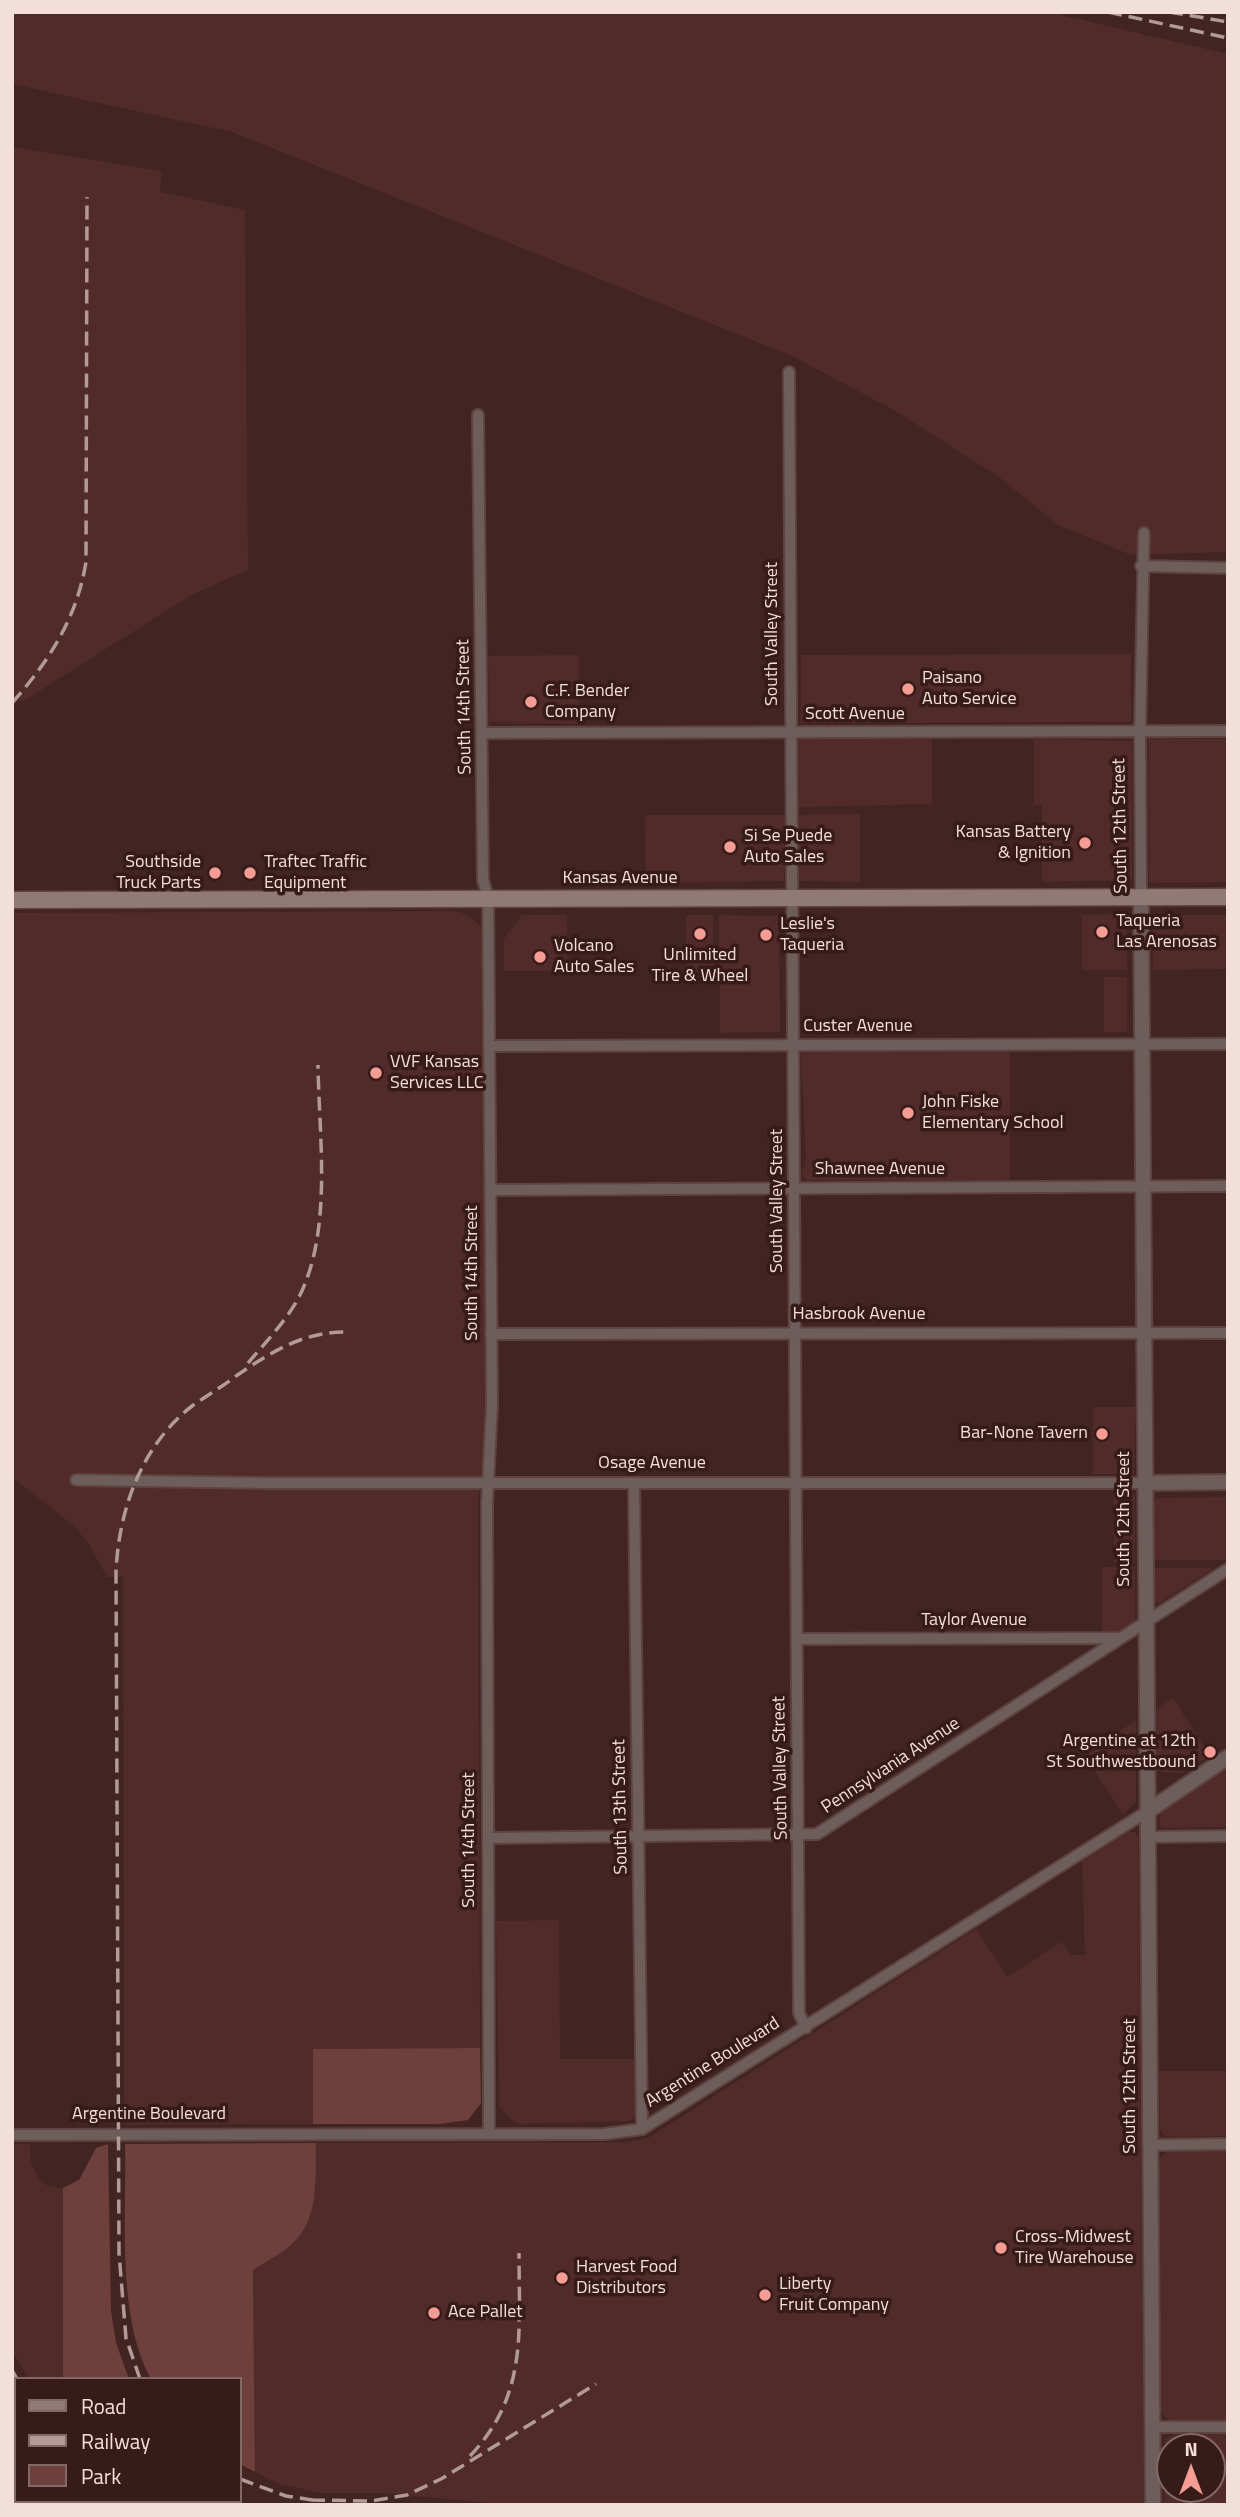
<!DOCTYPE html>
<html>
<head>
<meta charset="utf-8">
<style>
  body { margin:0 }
  #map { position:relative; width:1240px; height:2517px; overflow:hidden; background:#422522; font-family:"Titillium Web",sans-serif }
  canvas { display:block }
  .frame { position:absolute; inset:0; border:14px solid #f2dedb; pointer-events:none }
  .legend { position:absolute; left:14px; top:2377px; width:228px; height:126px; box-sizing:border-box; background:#371b19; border:2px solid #826967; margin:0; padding:9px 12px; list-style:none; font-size:21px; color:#f2dedb }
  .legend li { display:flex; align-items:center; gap:14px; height:35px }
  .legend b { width:35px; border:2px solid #826967 }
  .north { position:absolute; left:1156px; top:2433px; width:70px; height:70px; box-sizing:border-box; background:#371b19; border:2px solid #826967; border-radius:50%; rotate:0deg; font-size:19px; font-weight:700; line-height:28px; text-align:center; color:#f2dedb }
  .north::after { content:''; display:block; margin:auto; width:24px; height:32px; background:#f59c94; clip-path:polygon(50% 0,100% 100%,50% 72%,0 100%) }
</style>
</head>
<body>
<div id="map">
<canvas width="1240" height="2517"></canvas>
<div class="frame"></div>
<ul class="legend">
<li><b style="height:9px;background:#917976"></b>Road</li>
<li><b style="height:9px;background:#b19a97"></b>Railway</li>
<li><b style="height:19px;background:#6d403c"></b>Park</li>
</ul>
<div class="north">N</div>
</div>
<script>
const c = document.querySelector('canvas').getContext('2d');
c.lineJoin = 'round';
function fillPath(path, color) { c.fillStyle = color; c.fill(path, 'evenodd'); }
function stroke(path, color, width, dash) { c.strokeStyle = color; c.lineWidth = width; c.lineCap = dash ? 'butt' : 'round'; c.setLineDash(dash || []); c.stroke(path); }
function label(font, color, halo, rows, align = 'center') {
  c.font = font + ' "Titillium Web",sans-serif'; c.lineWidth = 7; c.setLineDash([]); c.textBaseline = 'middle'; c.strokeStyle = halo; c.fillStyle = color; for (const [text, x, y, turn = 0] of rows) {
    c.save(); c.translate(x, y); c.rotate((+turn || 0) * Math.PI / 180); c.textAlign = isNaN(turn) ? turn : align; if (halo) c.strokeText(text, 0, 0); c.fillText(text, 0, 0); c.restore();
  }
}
fillPath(new Path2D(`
  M12 12H1048L1228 54V552L1131 555 1058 525 999 477 894 410 790 355 232 132 12 84Z
  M12 147 162 171 160 192 245 210 248 570 193 594 22 702 12 697Z
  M1131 654V722L801 723V655Z
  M579 655V724L489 722 488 656Z
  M799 739H932V804L799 807Z
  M1034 739 1132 741V880L1042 882V805H1034Z
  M1148 739H1228V882L1149 883Z
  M807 814H860V882L799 881 798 816Z
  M645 815H785L784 881 646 883Z
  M453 911 463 913 479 924 483 940 485 1439 478 1501 480 2048 313 2049V2124L124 2125 123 1577H107L90 1546 75 1527 12 1477V913Z
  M1127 914V970H1082V915Z
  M522 915H567V971H504V939Z
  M686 915H713V971H686Z
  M719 915 779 916 780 1032 720 1033Z
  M1153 915H1228V969L1153 970Z
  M1104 977H1127V1032H1104Z
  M1010 1050V1180H808L802 1176 806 1158 801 1052Z
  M1093 1407H1136L1134 1474H1093Z
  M1113 1492H1130L1135 1496V1562H1114Z
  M1228 1497V1560H1155L1154 1503 1157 1498Z
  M1102 1567H1135V1621L1122 1632 1102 1631Z
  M1155 1568H1210L1212 1570 1159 1603 1155 1600Z
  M1173 1698 1210 1756 1182 1773 1160 1772 1157 1767 1156 1710Z
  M1136 1720V1802L1123 1814 1085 1756Z
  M1228 1764V1827L1163 1828 1159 1824 1161 1810Z
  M1129 1832H1135L1138 1838 1144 2504 514 2505 381 2493H321L276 2483 255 2472 253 2270 295 2242 315 2193 316 2143 628 2142 648 2138 976 1929 1008 1977 1061 1942 1071 1955H1085L1082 1861Z
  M559 1920 560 2059H635V2117L629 2121 521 2124 512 2121 499 2106 496 1921Z
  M1159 2071H1228V2136L1166 2137 1160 2130Z
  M12 2144H30L31 2164 39 2179 48 2186 63 2188V2379H29L12 2351Z
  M1168 2151H1228V2421H1173L1165 2418 1161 2411 1158 2159Z
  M12 2425 16 2429V2501H120L128 2505H12Z
  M1228 2434V2505H1164L1165 2439 1172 2435ZM1170 2447H1212V2489H1170Z`), '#502b29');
fillPath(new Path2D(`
  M480 2048 481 2103 468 2120 440 2124H313V2049Z
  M316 2143C315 2175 320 2217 294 2242 284 2253 266 2261 253 2270L255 2472 240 2464V2379H151C116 2315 127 2215 125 2144Z
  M108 2144 111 2311 116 2343 129 2379H63V2188L79 2180 96 2148Z`), '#6d403c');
const minor = new Path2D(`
  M789 372 799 2013 806 2028
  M478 415 483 880 488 898 492 1404 487 1503 489 2132
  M1141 566 1228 568
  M483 733 1228 731
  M1141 898 1140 732 1144 533
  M489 1046 1228 1044
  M490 1190 1228 1186
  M491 1334 1228 1333
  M76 1480 269 1483H1144
  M634 1484 642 2129
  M798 1639 1119 1638
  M1148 1837 1228 1836
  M488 1838 817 1834 1228 1569
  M12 2135 604 2134 642 2129 1148 1811
  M1150 2145 1228 2144
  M1153 2427H1228`);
const tertiary = new Path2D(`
  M1141 898 1153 2505
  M1144 1483 1228 1482
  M1148 1811 1228 1757`);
const secondary = new Path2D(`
  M12 900 1228 897`);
stroke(minor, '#5e4340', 14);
stroke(tertiary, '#5e4340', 18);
stroke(secondary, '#5e4340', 19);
stroke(minor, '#6d5e5c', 10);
stroke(tertiary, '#6d5e5c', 14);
stroke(secondary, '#917976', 16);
stroke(new Path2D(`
  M1108 12 1228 38
  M1169 12 1228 22
  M12 703C49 661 77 618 86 562L87 197
  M248 1363C265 1343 285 1322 298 1299 333 1232 319 1139 318 1065
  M12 2370 17 2379
  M140 2379 126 2338 119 2253 116 1571C119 1510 141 1446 192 1406 206 1396 222 1387 236 1376 271 1352 304 1331 348 1332
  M12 2418 16 2422
  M470 2456C528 2395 519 2331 519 2253
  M12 2470 16 2471
  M240 2479 286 2496 319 2501
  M311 2500 371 2501 407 2495 441 2479 596 2384
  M62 2501 66 2505
  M132 2501 138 2505
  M164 2501 173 2505`), '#b19a97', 3.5, [14, 7]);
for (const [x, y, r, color] of [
  [908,689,7,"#f59c94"],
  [531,702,7,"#f59c94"],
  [1085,843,7,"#f59c94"],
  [730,847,7,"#f59c94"],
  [215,873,7,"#f59c94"],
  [250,873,7,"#f59c94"],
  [1102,932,7,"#f59c94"],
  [700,934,7,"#f59c94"],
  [766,935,7,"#f59c94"],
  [540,957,7,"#f59c94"],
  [376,1073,7,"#f59c94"],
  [908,1113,7,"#f59c94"],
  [1102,1434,7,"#f59c94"],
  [1210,1752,7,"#f59c94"],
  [1001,2248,7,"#f59c94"],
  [562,2278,7,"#f59c94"],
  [765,2295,7,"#f59c94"],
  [434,2313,7,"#f59c94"]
]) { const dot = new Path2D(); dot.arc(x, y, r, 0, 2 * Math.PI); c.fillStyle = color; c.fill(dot); stroke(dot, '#371b19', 2.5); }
label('18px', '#f2dedb', '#371b19', [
  ["South Valley Street",773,634,-90],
  ["South 14th Street",465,707,-91],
  ["Scott Avenue",855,715],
  ["South 12th Street",1121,826,-91],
  ["Kansas Avenue",620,879],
  ["Custer Avenue",858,1027],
  ["Shawnee Avenue",880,1170],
  ["South Valley Street",778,1201,-90],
  ["South 14th Street",473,1273,-90],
  ["Hasbrook Avenue",859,1315],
  ["Osage Avenue",652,1464],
  ["South 12th Street",1125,1519,-90],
  ["Taylor Avenue",974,1621],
  ["Pennsylvania Avenue",891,1766,-33],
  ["South Valley Street",781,1768,-91],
  ["South 13th Street",621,1807,-91],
  ["South 14th Street",470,1840,-90],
  ["Argentine Boulevard",713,2063,-32],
  ["South 12th Street",1131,2086,-90],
  ["Argentine Boulevard",149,2115]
]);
label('18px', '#f2dedb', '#371b19', [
  ["Paisano",922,679],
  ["Auto Service",922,700],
  ["C.F. Bender",545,692],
  ["Company",545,713],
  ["Kansas Battery",1071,833,"right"],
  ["& Ignition",1071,854,"right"],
  ["Si Se Puede",744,837],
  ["Auto Sales",744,858],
  ["Southside",201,863,"right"],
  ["Truck Parts",201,884,"right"],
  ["Traftec Traffic",264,863],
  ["Equipment",264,884],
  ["Taqueria",1116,922],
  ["Las Arenosas",1116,943],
  ["Leslie's",780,925],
  ["Taqueria",780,946],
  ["Volcano",554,947],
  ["Auto Sales",554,968],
  ["Unlimited",700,956,"center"],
  ["Tire & Wheel",700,977,"center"],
  ["VVF Kansas",390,1063],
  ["Services LLC",390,1084],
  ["John Fiske",922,1103],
  ["Elementary School",922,1124],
  ["Bar-None Tavern",1088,1434,"right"],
  ["Argentine at 12th",1196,1742,"right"],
  ["St Southwestbound",1196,1763,"right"],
  ["Cross-Midwest",1015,2238],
  ["Tire Warehouse",1015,2259],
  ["Harvest Food",576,2268],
  ["Distributors",576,2289],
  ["Liberty",779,2285],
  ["Fruit Company",779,2306],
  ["Ace Pallet",448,2313]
], 'left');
</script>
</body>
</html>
